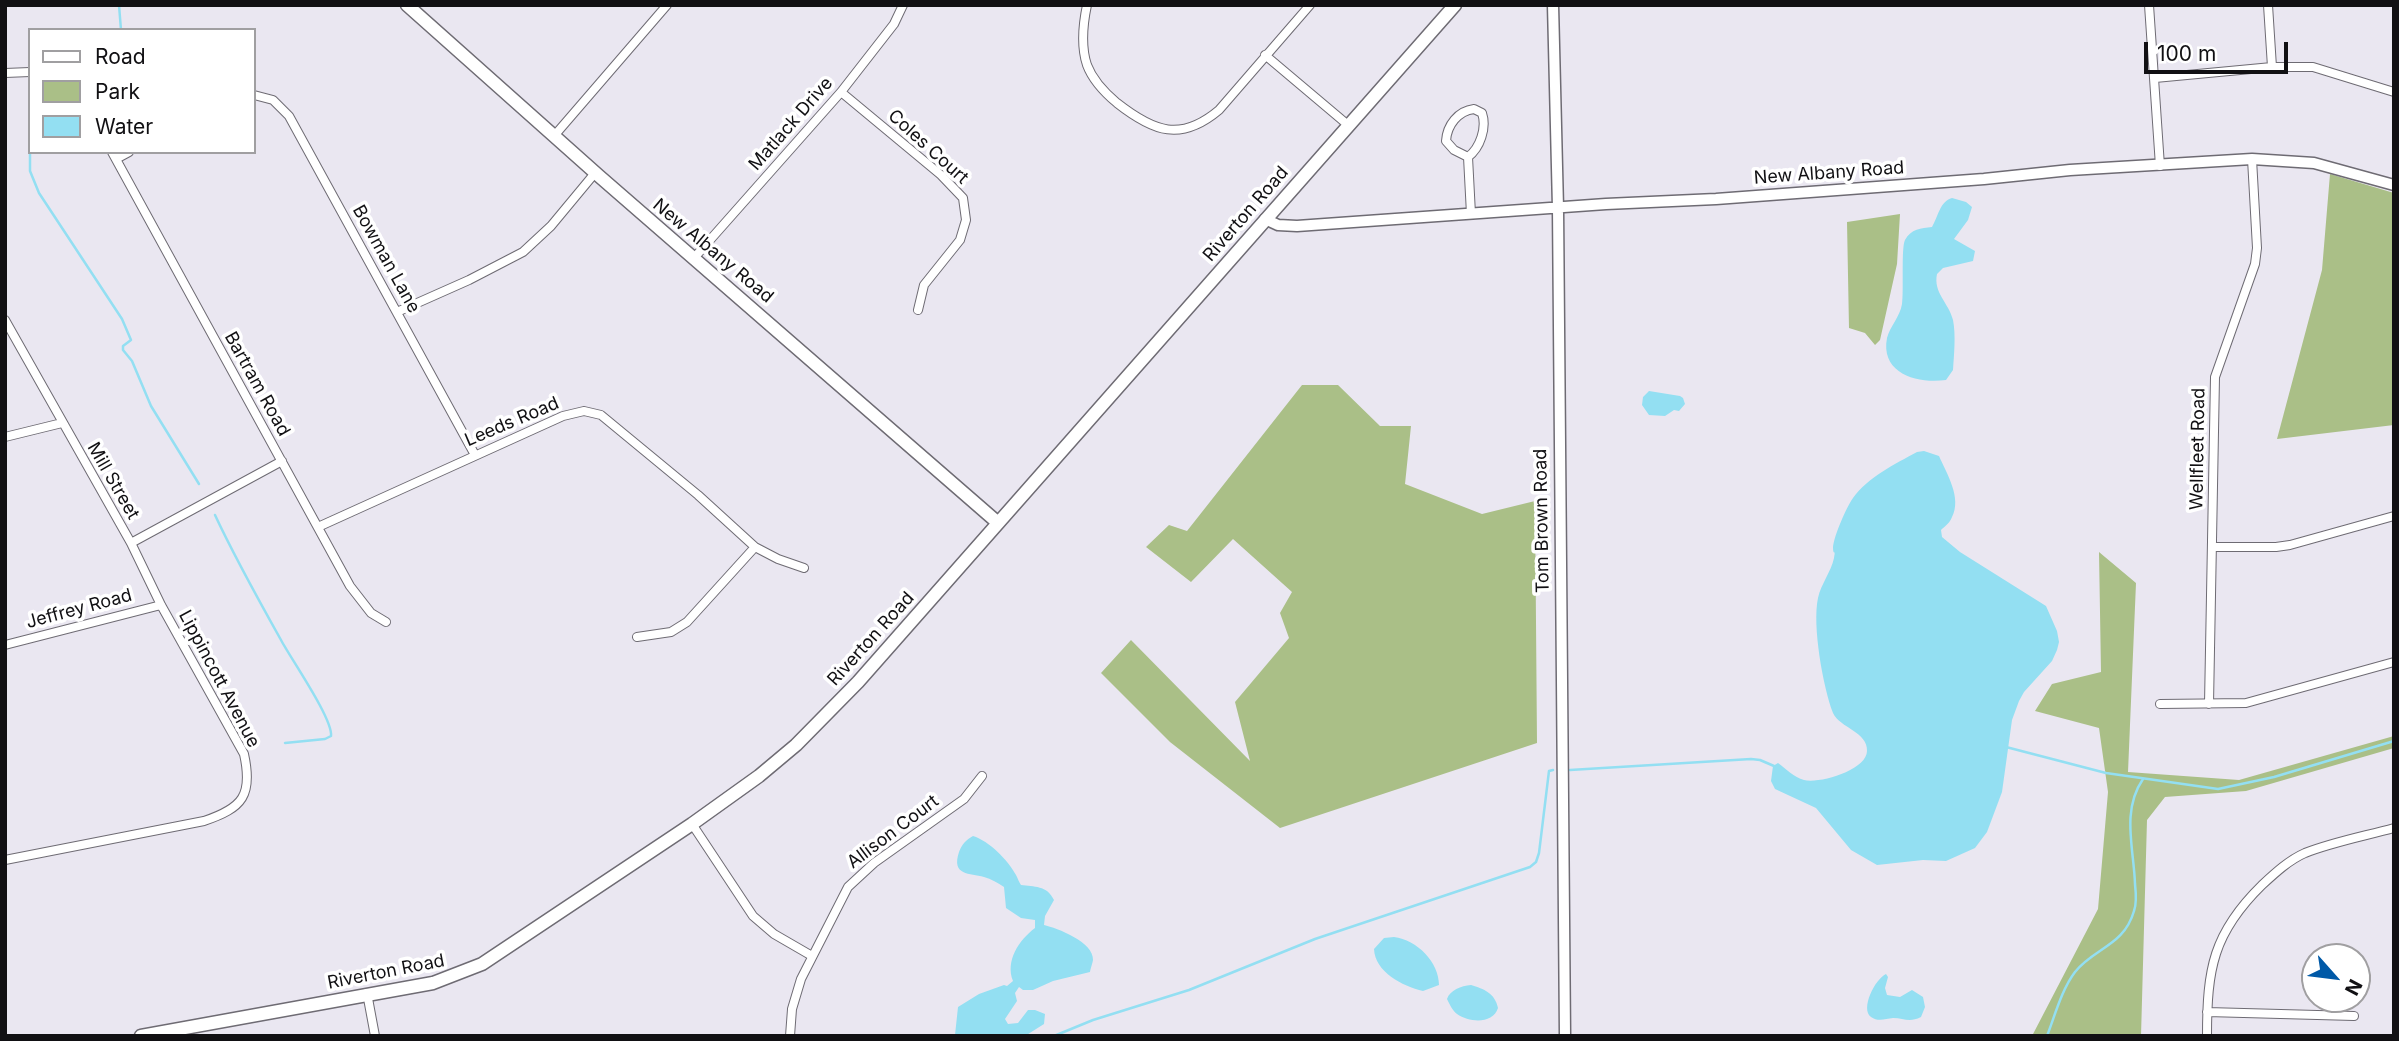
<!DOCTYPE html>
<html>
<head>
<meta charset="utf-8">
<style>
  body { margin:0 }
  #map { position:relative; width:2399px; height:1041px; overflow:hidden; background:#eae7f1; font-family:Inter,sans-serif }
  canvas { display:block }
  .frame { position:absolute; inset:0; border:7px solid #111013; pointer-events:none }
  .legend { position:absolute; left:28px; top:28px; width:228px; height:126px; box-sizing:border-box; background:#fff; border:2px solid #a09fa1; margin:0; padding:9px 12px; list-style:none; font-size:21px; color:#111013 }
  .legend li { display:flex; align-items:center; gap:14px; height:35px }
  .legend b { width:35px; border:2px solid #a09fa1 }
  .north { position:absolute; left:2301px; top:943px; width:70px; height:70px; box-sizing:border-box; background:#fff; border:2px solid #a09fa1; border-radius:50%; rotate:118deg; font-size:19px; font-weight:700; line-height:28px; text-align:center; color:#111013 }
  .north::after { content:''; display:block; margin:auto; width:24px; height:32px; background:#0059a7; clip-path:polygon(50% 0,100% 100%,50% 72%,0 100%) }
  .scale { position:absolute; left:2144px; top:42px; width:144px; height:32px; box-sizing:border-box; border:4px solid #111013; border-top:0; padding-left:9px; font-size:21px; line-height:24px; white-space:nowrap; color:#111013; -webkit-text-stroke:5px #fff; paint-order:stroke }
</style>
</head>
<body>
<div id="map">
<canvas width="2399" height="1041"></canvas>
<div class="frame"></div>
<ul class="legend">
<li><b style="height:9px;background:#fff"></b>Road</li>
<li><b style="height:19px;background:#aabf87"></b>Park</li>
<li><b style="height:19px;background:#93dff2"></b>Water</li>
</ul>
<div class="north">N</div>
<div class="scale">100 m</div>
</div>
<script>
const c = document.querySelector('canvas').getContext('2d');
c.lineJoin = 'round';
function fillPath(path, color) { c.fillStyle = color; c.fill(path, 'evenodd'); }
function stroke(path, color, width, dash) { c.strokeStyle = color; c.lineWidth = width; c.lineCap = dash ? 'butt' : 'round'; c.setLineDash(dash || []); c.stroke(path); }
function label(font, color, halo, rows, align = 'center') {
  c.font = font + ' Inter,sans-serif'; c.lineWidth = 7; c.setLineDash([]); c.textBaseline = 'middle'; c.strokeStyle = halo; c.fillStyle = color; for (const [text, x, y, turn = 0] of rows) {
    c.save(); c.translate(x, y); c.rotate((+turn || 0) * Math.PI / 180); c.textAlign = isNaN(turn) ? turn : align; if (halo) c.strokeText(text, 0, 0); c.fillText(text, 0, 0); c.restore();
  }
}
fillPath(new Path2D(`
  M2330 174 2394 193V425L2277 439 2322 270Z
  M1900 214 1897 264 1880 340 1875 345 1865 333 1849 328 1847 222Z
  M1302 385H1338L1380 426H1411L1405 484 1482 514 1535 501 1537 743 1280 828 1170 742 1101 673 1131 640 1250 761 1235 702 1289 638 1280 613 1292 592 1233 539 1191 582 1146 547 1169 525 1187 531Z
  M2099 552 2136 583 2128 772 2239 780 2394 736V748L2246 791 2165 797 2147 820 2141 1036H2032L2098 909 2108 792 2099 728 2035 711 2052 684 2101 672Z`), '#aabf87');
fillPath(new Path2D(`
  M1952 198 1966 202 1972 207 1968 220 1954 239 1975 251 1973 261 1943 268 1937 274C1933 293 1949 303 1953 320 1956 335 1954 355 1953 370L1946 380C1918 384 1880 374 1887 338 1890 326 1900 317 1902 304 1904 291 1901 247 1905 240 1911 229 1921 228 1932 227 1938 217 1940 201 1952 198Z
  M1649 391 1680 396 1683 398 1685 404 1679 411 1674 410 1665 416 1649 415 1642 405 1643 397Z
  M1924 451 1939 456C1947 474 1962 498 1952 517 1950 523 1945 526 1941 530L1942 537 1960 552 2046 606 2057 631 2059 642 2057 650 2052 661 2024 692 2019 701 2012 720 2002 792 1987 832 1975 848 1946 861 1923 860 1877 865 1851 850 1816 808 1775 789 1771 781 1773 766 1778 763C1786 769 1794 777 1804 780 1819 784 1867 770 1867 751 1868 732 1840 728 1833 713 1823 687 1812 625 1818 598 1821 584 1831 572 1834 558 1836 548 1833 557 1833 547 1834 536 1846 508 1853 498 1868 477 1895 464 1917 452Z
  M973 836C989 841 1008 860 1016 875 1018 879 1019 882 1021 885 1034 887 1047 885 1054 900L1045 916 1044 925C1057 928 1094 942 1093 960 1093 961 1090 971 1090 972L1053 981 1033 990H1023L1019 987 1015 993 1017 1001 1005 1019 1008 1024 1018 1023 1028 1010H1035L1045 1014 1044 1024 1025 1036 955 1035 958 1007 979 994 1004 985 1007 986 1013 981C1005 961 1019 940 1035 928V920L1021 918 1006 908 1004 887C998 883 991 879 984 877 970 873 951 876 959 852 962 844 966 840 973 836Z
  M1394 937C1417 940 1439 962 1439 985L1423 991C1402 986 1375 972 1374 949L1384 938Z
  M1886 974 1888 977 1885 988 1887 995 1900 997 1912 990 1923 997 1925 1007 1921 1017C1909 1023 1904 1018 1893 1018 1885 1019 1878 1022 1871 1017 1860 1009 1875 979 1886 974Z
  M1471 985C1484 989 1495 993 1498 1008 1493 1024 1470 1023 1457 1014 1452 1010 1450 1005 1447 999 1450 990 1461 986 1471 985Z`), '#93dff2');
stroke(new Path2D(`
  M119 5 121 30
  M30 152V171L39 193 122 319 131 340 123 346V350L132 361 151 406 199 484
  M215 515C235 558 258 599 281 640 291 659 333 719 331 736L325 739 285 743
  M2006 747 2106 773 2218 789 2274 777 2394 741
  M1570 770 1751 759 1760 760 1774 766
  M1054 1036 1093 1020 1189 990 1315 939 1530 867 1536 862 1539 853 1549 771 1553 770
  M2047 1036C2055 1015 2062 989 2075 972 2094 948 2124 946 2134 911 2137 903 2136 893 2135 884 2134 849 2121 811 2143 779`), '#93dff2', 2.5);
const minor = new Path2D(`
  M1087 5C1083 24 1081 47 1087 65 1093 81 1105 93 1117 103 1154 132 1181 142 1219 110L1310 5
  M2149 5 2160 166
  M2268 5 2272 67
  M1265 55 1348 125
  M5 73 30 72
  M2155 78 2272 67H2313L2394 92
  M841 92 941 175 963 198 966 220 960 240 924 285 918 310
  M254 95 273 100 289 116 475 455
  M554 136 667 5
  M112 152 350 586 371 613 386 622
  M1468 157C1480 148 1487 128 1482 113L1474 109C1458 111 1447 125 1446 141L1454 150 1468 157 1471 214
  M116 159 129 152
  M694 258 841 92 894 24 903 5
  M397 312 469 280 523 252 551 226 595 173
  M5 320 131 543 161 605 244 754C253 795 243 808 204 821L5 860
  M5 437 62 423
  M318 527 563 416 584 411 601 415 698 495 755 547 778 559 804 568
  M131 543 282 461
  M2213 547H2276L2290 545 2394 516
  M637 637 671 632 687 622 755 547
  M5 645 161 605
  M2160 704 2246 703 2394 662
  M2209 704 2215 377 2255 264 2257 248 2252 159
  M692 824 753 916 774 934 812 956
  M367 993 375 1036
  M2207 1012 2354 1016
  M790 1036 792 1009 801 979 848 887 874 863 964 799 982 776
  M2207 1036C2207 969 2213 933 2262 885 2275 873 2289 860 2305 853 2333 842 2365 836 2394 828`);
const tertiary = new Path2D(`
  M1553 5 1558 208 1565 1036
  M1265 219 1278 225 1297 226 1606 204 1716 199 1984 179 2070 170 2252 159 2314 163 2394 185`);
const secondary = new Path2D(`
  M407 5 599 176 997 522
  M141 1036 433 983 482 964 692 824 759 776 796 745 858 682 1455 5`);
stroke(minor, '#6e6b73', 10);
stroke(tertiary, '#6e6b73', 13);
stroke(secondary, '#6e6b73', 15);
stroke(minor, '#fff', 8);
stroke(tertiary, '#fff', 10);
stroke(secondary, '#fff', 12);
label('18px', '#111013', '#fff', [
  ["Matlack Drive",791,124,-49],
  ["Coles Court",928,147,42],
  ["New Albany Road",1829,173,-4],
  ["Riverton Road",1246,214,-49],
  ["New Albany Road",713,251,40],
  ["Bowman Lane",386,259,61],
  ["Bartram Road",257,384,61],
  ["Leeds Road",512,422,-23],
  ["Wellfleet Road",2198,449,-89],
  ["Mill Street",113,481,60],
  ["Tom Brown Road",1542,521,-91],
  ["Jeffrey Road",79,609,-15],
  ["Riverton Road",871,639,-48],
  ["Lippincott Avenue",219,679,62],
  ["Allison Court",893,832,-37],
  ["Riverton Road",386,972,-11]
]);
</script>
</body>
</html>
